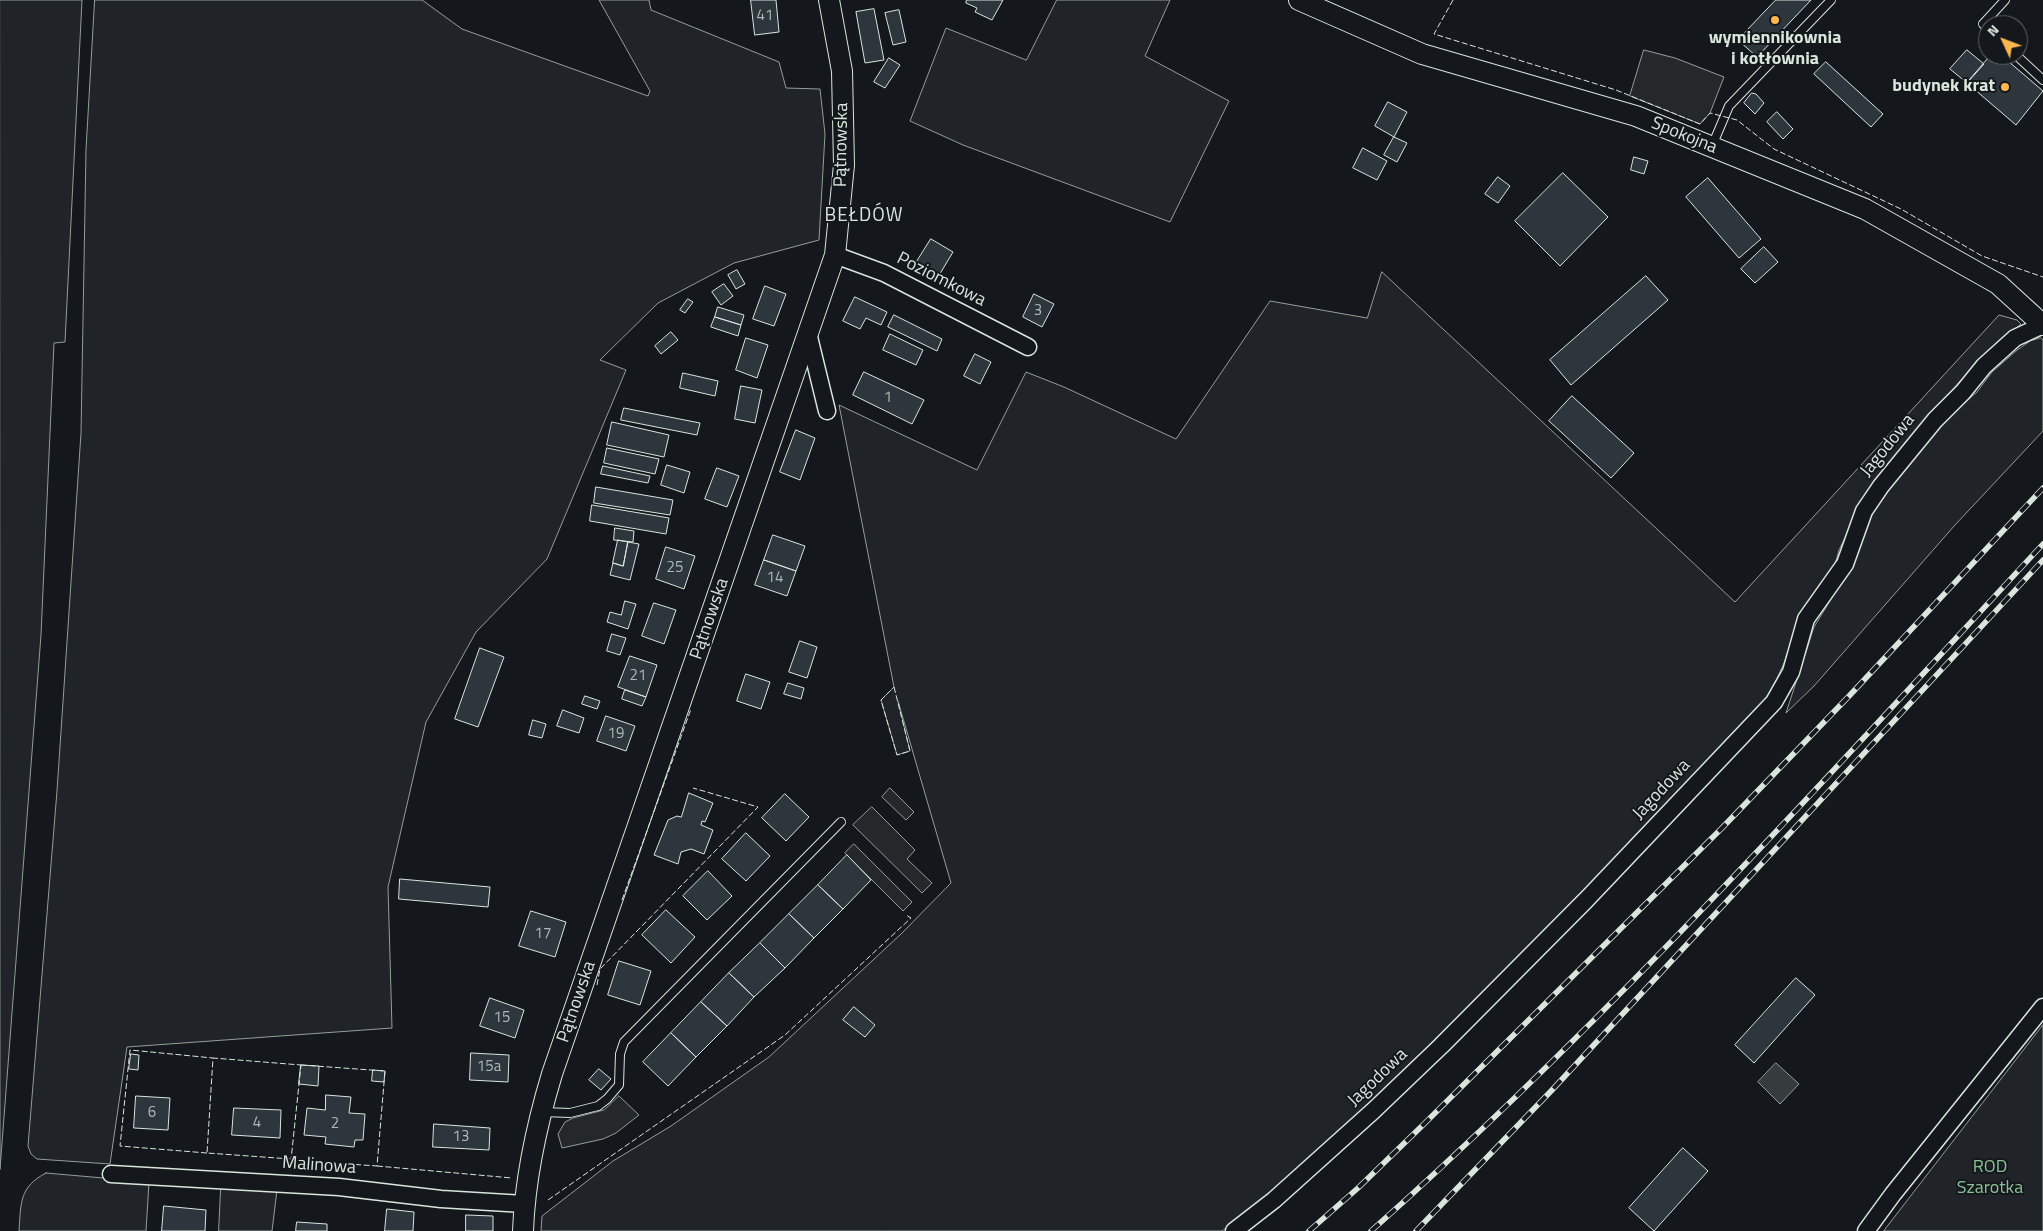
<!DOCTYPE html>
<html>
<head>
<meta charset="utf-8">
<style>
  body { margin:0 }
  #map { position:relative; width:2043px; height:1231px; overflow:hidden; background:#14181c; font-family:"Titillium Web",sans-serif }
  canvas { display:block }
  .north { position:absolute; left:1978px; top:15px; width:50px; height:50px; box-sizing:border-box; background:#14181c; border:1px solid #626a69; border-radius:50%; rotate:313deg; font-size:14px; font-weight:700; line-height:20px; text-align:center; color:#d8e6dc }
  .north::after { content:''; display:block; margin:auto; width:18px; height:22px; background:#ffb74d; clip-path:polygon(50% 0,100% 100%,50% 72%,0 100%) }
</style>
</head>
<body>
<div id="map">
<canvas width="2043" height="1231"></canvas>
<div class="north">N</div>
</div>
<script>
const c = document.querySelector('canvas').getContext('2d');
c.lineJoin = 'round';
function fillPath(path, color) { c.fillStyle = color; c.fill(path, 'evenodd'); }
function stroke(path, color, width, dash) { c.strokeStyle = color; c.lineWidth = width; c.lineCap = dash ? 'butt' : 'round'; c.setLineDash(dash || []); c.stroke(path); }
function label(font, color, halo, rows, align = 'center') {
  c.font = font + ' "Titillium Web",sans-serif'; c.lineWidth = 4; c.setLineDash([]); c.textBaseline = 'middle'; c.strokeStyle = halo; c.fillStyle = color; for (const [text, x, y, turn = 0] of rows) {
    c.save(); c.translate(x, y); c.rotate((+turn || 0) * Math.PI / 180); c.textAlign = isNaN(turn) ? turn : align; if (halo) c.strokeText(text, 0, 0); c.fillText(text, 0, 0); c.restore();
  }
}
const green = new Path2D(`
  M0 0H82L65 342 54 343 41 635 0 1169Z
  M95 0H422L462 29 648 96 650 91 599 0H649L651 10 779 62 786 88 820 89 825 134 819 240 734 263 658 303 600 360 626 370 547 559 476 632 426 722 388 887 392 1028 127 1047 110 1164 37 1159 31 1154 28 1146 57 791 81 433 86 150Z
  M1057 0H1170L1145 56 1229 101 1170 222 963 145 910 121 946 28 1026 60Z
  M1382 272 1735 602 1999 315 2017 320 2021 324C1960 373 1910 439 1862 499L1856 516 1839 550 1834 568 1801 613 1784 663 1770 694C1655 816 1541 938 1420 1054 1356 1116 1293 1177 1222 1231H541L542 1216 613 1161 671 1126 769 1057 902 933 951 883 898 701 910 751 897 755 881 700 894 687 839 405 977 470 1026 372 1064 387 1176 439 1270 301 1367 318Z
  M2041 338 2043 340V431L1955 525 1814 686 1786 713 1814 627 1845 576 1870 518 1889 489 1943 421 1977 392 1992 372 2016 351 2030 341Z
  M2043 1025V1231H1884Z
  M46 1173 149 1182 146 1231H19C21 1203 19 1187 46 1173Z
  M221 1189 277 1190 272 1231H219Z`);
fillPath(green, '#202428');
stroke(green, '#939e99', 1);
const parking = new Path2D(`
  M1644 50 1675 58 1724 77 1710 113 1700 124 1630 96Z
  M890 788 914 812 906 820 882 797Z
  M872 807 915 850 907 859 932 883 922 893 853 825Z
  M854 844 912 902 903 911 845 853Z
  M619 1096 639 1115 616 1133 603 1139 562 1148 558 1134 565 1122 573 1118 604 1110Z`);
fillPath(parking, '#24282b');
stroke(parking, '#939e99', 1);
const water = new Path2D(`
  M1776 1063 1799 1084 1780 1104 1758 1082Z`);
fillPath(water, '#363b3e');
stroke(water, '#939e99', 1);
const building = new Path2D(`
  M751 0H776L779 32 755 35Z
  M967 0H1003L992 20 975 12 977 8 966 3Z
  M1776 0H1811L1757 57 1738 40Z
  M874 9 884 60 865 63 856 12Z
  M899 10 906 42 893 45 885 13Z
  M1967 50 1984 64 1967 83 1950 69Z
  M1991 55H2001L2043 91 2016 125 1967 83Z
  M889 58 900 65 885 88 874 82Z
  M1826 62 1883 114 1871 127 1814 74Z
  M1752 93 1756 94 1764 103 1755 114 1744 103Z
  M1388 102 1407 112 1394 137 1375 126Z
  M1777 112 1793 129 1783 139 1767 122Z
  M1394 137 1407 143 1397 162 1384 155Z
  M1363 148 1387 161 1377 180 1353 168Z
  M1634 157 1648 161 1644 174 1631 170Z
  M1563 173 1608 217 1560 266 1515 221Z
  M1498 177 1510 186 1498 203 1485 194Z
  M1708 178 1761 239 1739 258 1686 197Z
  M931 239 953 252 938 277 916 263Z
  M1764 247 1778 262 1755 283 1741 269Z
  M737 270 745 284 736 289 728 275Z
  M1646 276 1668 300 1571 385 1550 360Z
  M724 284 733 296 721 305 712 292Z
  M765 286 786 294 774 326 753 319Z
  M1034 294 1054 304 1042 327 1023 317Z
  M855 297 887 312 881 325 866 318 860 329 843 321Z
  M688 299 693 302 685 313 680 310Z
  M718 307 744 315 741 325 715 317Z
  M894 315 942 339 937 351 888 327Z
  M715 317 741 325 738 336 711 327Z
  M671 332 678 340 661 354 655 346Z
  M890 334 923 350 916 365 883 350Z
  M746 338 768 345 757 378 736 370Z
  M975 354 991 362 980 384 964 376Z
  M864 372 924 400 912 424 853 395Z
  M683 373 718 381 715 396 680 388Z
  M741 386 762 390 755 423 735 419Z
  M1572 396 1634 453 1611 478 1549 421Z
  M624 408 700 423 697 435 621 420Z
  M612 422 669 435 664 457 607 445Z
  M796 430 815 438 800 480 780 472Z
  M607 448 659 459 655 474 604 463Z
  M667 465 690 472 684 493 661 485Z
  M603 466 650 476 648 483 601 474Z
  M717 468 739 476 727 507 705 499Z
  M596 487 673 500 670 515 594 503Z
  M592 505 669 518 666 534 590 521Z
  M615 528 634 531 633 542 614 540Z
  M773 535 805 546 796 571 764 560Z
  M618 540 628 542 623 566 613 563Z
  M628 542 639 544 630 580 610 575 613 563 623 566Z
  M666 547 695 556 684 589 656 579Z
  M764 560 796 571 787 596 755 585Z
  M625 601 636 604 628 629 607 622 610 612 621 615Z
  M654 603 676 610 664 644 642 636Z
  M612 634 626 638 620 655 607 651Z
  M800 641 817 647 807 678 789 672Z
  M480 648 504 657 478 727 455 719Z
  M630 656 657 665 646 697 618 687Z
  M746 674 770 682 761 709 737 701Z
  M788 683 804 688 801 699 784 694Z
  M625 690 646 697 642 706 622 699Z
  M585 696 600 701 597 709 582 704Z
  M563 710 584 718 579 733 557 726Z
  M606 716 635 726 626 751 597 741Z
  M533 720 546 724 542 738 529 735Z
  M689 793 713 803 705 822 702 821 701 825 713 830 704 854 691 849 681 852 678 864 654 855 668 820 677 816 681 817Z
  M785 794 809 817 786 841 762 818Z
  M746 833 770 856 746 881 722 859Z
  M847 855 871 880 843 909 818 885Z
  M708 871 732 896 707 920 683 896Z
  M400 879 490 887 488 907 399 899Z
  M818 885 843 909 814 938 789 914Z
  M666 910 695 937 671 963 642 935Z
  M531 911 566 922 555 957 519 946Z
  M789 914 814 938 785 968 760 943Z
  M760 943 785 968 754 997 729 973Z
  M619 961 651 971 640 1005 608 995Z
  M729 973 754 997 727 1026 701 1002Z
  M1796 978 1815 995 1754 1063 1735 1045Z
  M490 998 524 1010 515 1038 480 1026Z
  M701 1002 727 1026 696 1057 671 1033Z
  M854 1007 875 1025 865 1037 843 1020Z
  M671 1033 696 1057 668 1086 643 1062Z
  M471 1053 509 1055 508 1082 470 1080Z
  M131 1054 139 1055 138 1070 129 1069Z
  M301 1065 319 1066 318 1086 299 1084Z
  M599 1069 611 1079 601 1090 589 1080Z
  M373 1070 385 1071 384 1082 372 1081Z
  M326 1095 351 1097 349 1113 365 1114 363 1140H355L354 1147 325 1144 326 1137 304 1135 307 1108 325 1110Z
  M136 1096 170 1098 168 1130 134 1128Z
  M234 1108 281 1110 280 1138 232 1135Z
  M434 1124 490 1128 489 1150 433 1147Z
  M1683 1148 1708 1171 1654 1231 1629 1208Z
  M164 1206 206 1210 205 1231H162Z
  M387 1209 414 1212 413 1231H385Z
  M466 1215 493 1216V1231H466Z
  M297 1222 327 1224V1231H296Z`);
fillPath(building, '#2c363c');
stroke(building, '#d8e6dc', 1);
const service = new Path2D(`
  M1988 29 1983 24 2005 0
  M2016 55 2043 80
  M1712 146 1729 106 1831 0
  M543 1112 570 1113 598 1106 607 1099 619 1085 620 1054 624 1042 841 822`);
const minor = new Path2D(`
  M835 255 884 273 1028 347
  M808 333 827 411
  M111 1174 339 1187 441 1199 524 1204
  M1234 1231 1274 1200 1373 1111 1441 1046 1586 900 1774 702 1791 672 1806 619 1845 564 1864 511 1881 486 1935 420 1963 392 1984 366 2015 338 2043 325
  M1866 1231 1893 1194 2043 1007`);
const tertiary = new Path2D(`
  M1299 0 1422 54 1636 116 1865 209 1998 284 2043 325
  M523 1231C525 1178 537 1124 552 1074L835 255 844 165 842 71 829 0`);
stroke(service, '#d8e6dc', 10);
stroke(minor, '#d8e6dc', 19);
stroke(tertiary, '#d8e6dc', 22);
stroke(service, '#14181c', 8);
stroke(minor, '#14181c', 16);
stroke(tertiary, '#14181c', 20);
const rail = new Path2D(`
  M1309 1231 1358 1188 1424 1124 1721 829 1851 694 2043 488
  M1371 1231C1611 1018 1826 778 2043 544
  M1416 1231 1553 1089 2043 560`);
stroke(rail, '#d8e6dc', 5.5);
stroke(rail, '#14181c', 4, [11]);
stroke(new Path2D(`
  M1453 0 1434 34 1616 90 1700 124 1710 113 1737 120 1774 149 1901 209 1982 256 2043 277
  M894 687 910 751 897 755 881 700Z
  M622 900 691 709
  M597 985 600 969 758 807 693 788
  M301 1065 385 1071 377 1166 291 1160Z
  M207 1153 120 1146 130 1050 213 1058
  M291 1159 207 1153 213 1058 301 1065
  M377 1166 512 1178
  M548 1200 785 1035 911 918 906 915`), '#d8e6dc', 1, [6, 2.5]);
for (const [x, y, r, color] of [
  [1775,20,5,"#ffb74d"],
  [2005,87,5,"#ffb74d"]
]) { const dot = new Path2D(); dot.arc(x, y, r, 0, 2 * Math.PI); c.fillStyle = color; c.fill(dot); stroke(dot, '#14181c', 2); }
label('15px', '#adbab4', null, [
  ["41",765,16],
  ["3",1038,311],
  ["1",888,398],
  ["25",675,568],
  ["14",775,578],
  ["21",638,676],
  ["19",616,734],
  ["17",543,934],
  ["15",502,1018],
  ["15a",489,1067],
  ["6",152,1113],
  ["4",257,1123],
  ["2",335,1124],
  ["13",461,1137]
]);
label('bold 18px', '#d8e6dc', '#14181c', [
  ["wymiennikownia",1775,39],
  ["i kotłownia",1775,60],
  ["budynek krat",1995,87,"right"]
]);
label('18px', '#d8e6dc', '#14181c', [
  ["Spokojna",1684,136,22],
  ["Pątnowska",842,145,-89],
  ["Poziomkowa",941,280,27],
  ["Jagodowa",1888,446,-51],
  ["Pątnowska",710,619,-71],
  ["Jagodowa",1662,790,-47],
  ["Pątnowska",577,1002,-71],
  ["Jagodowa",1378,1078,-44],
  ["Malinowa",319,1166,4]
]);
label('18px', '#8ac095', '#14181c', [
  ["ROD",1990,1168],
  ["Szarotka",1990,1189]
]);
c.letterSpacing = '1px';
label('19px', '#d8e6dc', '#14181c', [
  ["BEŁDÓW",864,216]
]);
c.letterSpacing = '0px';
</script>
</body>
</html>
